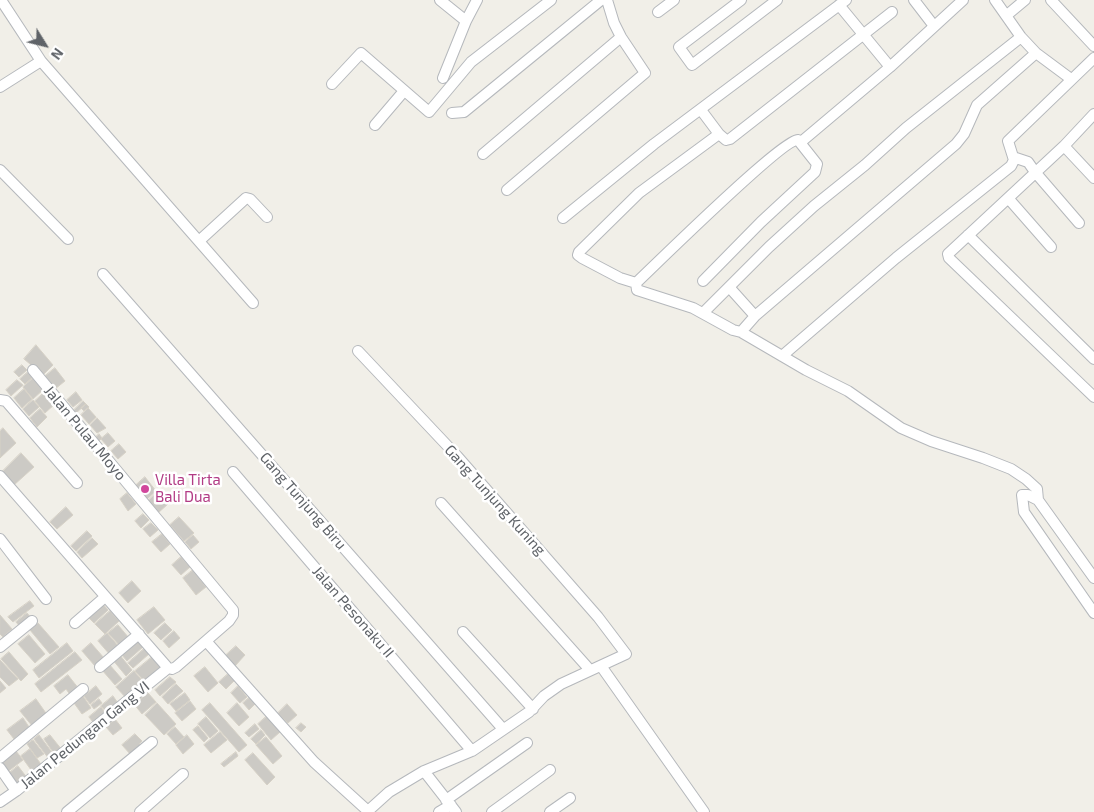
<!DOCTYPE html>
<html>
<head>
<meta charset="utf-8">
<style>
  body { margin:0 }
  #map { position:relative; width:1094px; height:812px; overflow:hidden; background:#f1efe8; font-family:"Exo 2",sans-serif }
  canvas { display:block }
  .north { position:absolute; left:20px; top:20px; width:50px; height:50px; -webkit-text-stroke:4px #fff; paint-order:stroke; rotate:126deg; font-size:14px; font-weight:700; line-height:20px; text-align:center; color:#5f6368 }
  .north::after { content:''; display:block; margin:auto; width:18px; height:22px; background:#5f6368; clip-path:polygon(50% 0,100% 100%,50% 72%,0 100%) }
</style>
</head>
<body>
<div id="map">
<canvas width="1094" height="812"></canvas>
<div class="north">N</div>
</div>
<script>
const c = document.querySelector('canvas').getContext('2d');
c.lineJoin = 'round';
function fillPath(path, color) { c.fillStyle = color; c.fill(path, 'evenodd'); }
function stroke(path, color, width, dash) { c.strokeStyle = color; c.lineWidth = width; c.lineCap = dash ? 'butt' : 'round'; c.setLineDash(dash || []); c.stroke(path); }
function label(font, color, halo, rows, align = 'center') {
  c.font = font + ' "Exo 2",sans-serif'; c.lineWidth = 5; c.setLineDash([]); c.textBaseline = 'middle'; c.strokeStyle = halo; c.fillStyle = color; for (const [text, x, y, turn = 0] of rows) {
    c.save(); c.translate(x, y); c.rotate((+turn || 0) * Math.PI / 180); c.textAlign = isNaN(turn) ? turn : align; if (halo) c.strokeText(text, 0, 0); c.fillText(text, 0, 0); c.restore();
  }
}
const building = new Path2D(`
  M36 345 53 365 43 375 24 359Z
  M22 365 27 370 19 377 14 372Z
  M55 368 65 381 55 389 44 377Z
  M28 372 33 377 25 384 20 379Z
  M34 377 44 389 33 399 23 387Z
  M17 380 23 385 11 396 6 390Z
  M24 389 32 399 22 408 14 398Z
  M46 391 56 403 45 413 35 401Z
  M76 392 82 400 73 407 67 400Z
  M33 400 39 407 29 416 23 409Z
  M83 401 86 404 75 414 73 411Z
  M86 404 89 407 84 411 81 408Z
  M88 408 96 417 89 424 81 415Z
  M40 409 47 417 37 427 30 418Z
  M97 418 106 428 97 433 90 425Z
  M3 428 16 443 0 458V431Z
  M108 433 115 441 108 447 101 439Z
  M99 434 102 438 98 442 95 438Z
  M119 444 126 452 118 459 111 451Z
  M21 453 34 467 14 485 2 472Z
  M145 477 156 491 146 500 134 487Z
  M157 492 168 504 158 513 147 502Z
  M127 493 136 504 128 511 120 499Z
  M66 507 73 515 57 529 50 522Z
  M143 514 149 520 141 528 135 521Z
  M179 517 194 533 184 541 170 525Z
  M151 523 158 530 150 537 143 529Z
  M87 531 92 536 76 551 71 546Z
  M162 534 170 544 161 552 152 542Z
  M193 535 199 542 191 549 185 542Z
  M92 538 98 544 82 558 77 552Z
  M181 557 190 567 181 575 172 565Z
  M193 570 206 587 196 595 183 578Z
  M132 581 141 591 128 603 119 593Z
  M30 601 34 606 13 622 8 617Z
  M103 604 108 610 94 623 89 618Z
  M154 607 165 620 148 634 137 620Z
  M110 611 119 621 105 634 95 624Z
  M27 613 32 619 21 628 16 622Z
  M0 615 12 629 3 637 0 634Z
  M38 623 59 647 50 654 30 630Z
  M165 623 172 630 161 640 154 633Z
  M118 625 129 638 120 646 108 633Z
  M174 631 180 638 169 648 163 641Z
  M107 633 120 648 111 656 98 641Z
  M29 635 45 654 35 663 18 644Z
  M137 640 143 647 127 661 121 654Z
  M67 643 73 651 39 678 33 670Z
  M91 643 104 658 95 666 82 651Z
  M236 646 245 655 235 666 225 656Z
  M145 648 149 654 133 668 128 663Z
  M9 652 28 674 21 681 1 659Z
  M75 652 82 660 41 692 35 684Z
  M119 654 132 670 126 676 112 659Z
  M152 657 162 668 145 682 135 671Z
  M0 660 18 679 9 686 0 677Z
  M109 664 122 679 115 685 102 670Z
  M205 667 218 683 208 692 194 676Z
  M134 671 145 684 127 699 116 687Z
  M228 674 234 681 226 689 219 682Z
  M68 675 79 689 71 696 66 689 60 694 54 686Z
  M170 677 176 682 160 696 155 690Z
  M0 681 6 688 0 693Z
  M176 684 183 691 168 704 162 697Z
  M96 686 102 694 90 704 84 696Z
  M238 686 247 697 240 703 231 693Z
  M148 693 156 702 142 714 134 704Z
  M185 693 190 700 176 711 170 704Z
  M83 696 91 708 82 714 74 703Z
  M113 696 120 706 109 715 101 706Z
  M250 697 256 703 249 710 243 703Z
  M36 699 48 716 33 727 20 711Z
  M99 699 102 703 94 709 91 705Z
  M190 701 196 709 182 721 175 713Z
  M157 703 176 724 164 735 145 715Z
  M210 703 247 745 239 752 202 710Z
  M237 703 249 717 239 726 227 713Z
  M287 704 297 715 288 723 278 713Z
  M101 707 108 716 96 726 89 717Z
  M267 716 280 732 271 740 258 724Z
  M206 717 218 731 210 738 198 724Z
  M23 718 29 727 26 730 27 732 21 737 19 735 14 739 7 730Z
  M115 719 122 728 113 735 106 727Z
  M301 723 306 727 301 732 296 728Z
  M255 724 259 729 249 737 245 733Z
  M198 726 208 738 204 742 193 730Z
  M175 727 184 737 176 744 167 734Z
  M261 730 265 735 256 744 251 739Z
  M220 732 227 740 211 753 204 745Z
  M135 734 142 741 139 744 142 748 131 755 122 745Z
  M39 735 54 755 49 759 34 739Z
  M50 735 62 750 55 755 44 739Z
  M187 735 194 744 183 754 176 745Z
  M266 737 282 756 273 764 256 745Z
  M33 740 44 754 37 758 27 744Z
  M30 749 43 767 34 774 21 756Z
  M16 751 23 760 6 773 0 764Z
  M236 752 238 756 224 767 221 764Z
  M253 753 275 777 267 785 245 760Z
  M18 766 28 779 18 787 8 774Z`);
fillPath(building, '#cccac5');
stroke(building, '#d6d1c6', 1);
const street = new Path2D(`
  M1 0 41 61 253 303
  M440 0 466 21
  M741 0 679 47 692 65 777 0
  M914 0 934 26
  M995 0 1021 37 1036 53 1071 79
  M1051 0 1094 46
  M839 5 890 67
  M658 12 674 0
  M1007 15 1025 0
  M443 78 466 21 477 0
  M332 84 361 53 429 112 471 62 551 0
  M0 87 41 61
  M701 110 719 134 726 140 730 139 892 12
  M452 113 464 112 601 0
  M1094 114 1064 146 948 254 949 258 1094 397
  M375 125 404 91
  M801 142 890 67 963 0
  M1064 146 1094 178
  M483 154 621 37
  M1013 157 1028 162 1035 172 1079 223
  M0 170 68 239
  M507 190 645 73 621 37 614 23 607 0
  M1008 198 1051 247
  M563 218 654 144 846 0
  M968 235 1094 359
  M199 241 246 198 250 199 267 217
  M103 274 503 729
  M636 283 637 290 693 308 733 330 741 332 806 370 848 391 901 428 931 441 983 458 1011 469 1026 479 1037 489 1038 500 1094 578
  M636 283C656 264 783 139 798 140L817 164 815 172 761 222 703 281
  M636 283 620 278 582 258 578 255 579 252 639 193 719 134
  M729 287 755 316
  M703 313 769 247 814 206 865 165 906 128 1021 37
  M741 332 755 316 956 144 964 134 977 105 1036 53
  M358 351 457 456 598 617 626 654 561 684 544 696 529 712 472 751 424 771 389 792 368 811
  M782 356 896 258 1011 166 1014 160 1008 141 1094 58
  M33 370 233 610V615L229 621 176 667 172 669 168 668
  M0 400 6 401 77 483
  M233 472 472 751
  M0 476 168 668
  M1038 500 1028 495H1022L1024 512 1094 613
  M441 503 590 670
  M0 539 46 599
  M75 623 105 597
  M463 632 533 709
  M206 641 314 762 369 812
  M0 647 32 621
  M601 666 704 812
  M100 667 139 634
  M0 758 83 689
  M0 768 16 791
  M424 771 456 812
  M446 800 527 743
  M0 802 16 791 168 668
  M67 812 152 742
  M140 812 183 774
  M439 812 451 805
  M492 812 550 770
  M550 812 570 798`);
stroke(street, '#b5b8bc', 12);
stroke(street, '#fff', 10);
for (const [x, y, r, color] of [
  [145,489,5,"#d1479c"]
]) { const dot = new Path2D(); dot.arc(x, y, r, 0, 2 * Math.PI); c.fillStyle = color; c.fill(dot); stroke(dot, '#fff', 2); }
label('15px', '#5f6368', '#fff', [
  ["Jalan Pulau Moyo",85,433,50],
  ["Gang Tunjung Kuning",495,500,48],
  ["Gang Tunjung Biru",303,501,49],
  ["Jalan Pesonaku II",353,612,49],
  ["Jalan Pedungan Gang VI",85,735,-39]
]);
label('15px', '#b23c85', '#fff', [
  ["Villa Tirta",155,480],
  ["Bali Dua",155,497]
], 'left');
</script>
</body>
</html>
